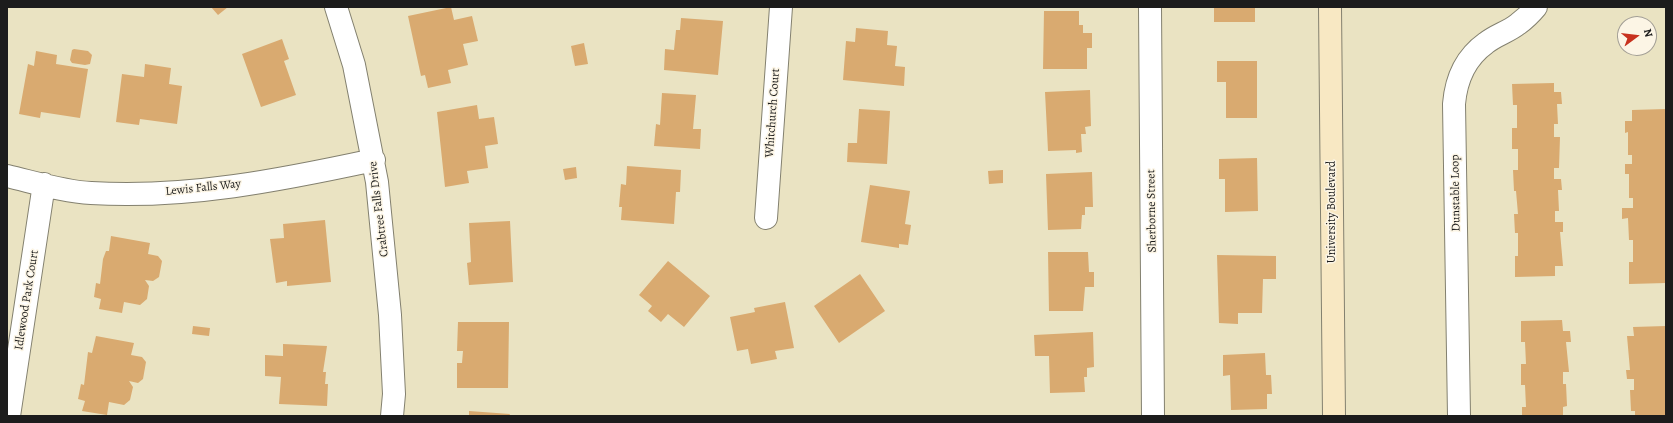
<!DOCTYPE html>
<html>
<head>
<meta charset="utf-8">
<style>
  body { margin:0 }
  #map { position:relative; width:1673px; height:423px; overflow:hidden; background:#eae3c2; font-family:Alegreya,serif }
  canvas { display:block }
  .frame { position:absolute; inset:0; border:8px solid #1c1c1c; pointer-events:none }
  .north { position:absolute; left:1617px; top:16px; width:40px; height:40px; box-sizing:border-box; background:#fcf5e5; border:1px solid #a29e95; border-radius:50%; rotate:75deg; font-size:11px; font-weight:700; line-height:16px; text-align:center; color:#1c1c1c }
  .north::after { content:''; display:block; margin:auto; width:14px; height:18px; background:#c8321e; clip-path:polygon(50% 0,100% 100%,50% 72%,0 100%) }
</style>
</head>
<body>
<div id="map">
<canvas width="1673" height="423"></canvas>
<div class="frame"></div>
<div class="north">N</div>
</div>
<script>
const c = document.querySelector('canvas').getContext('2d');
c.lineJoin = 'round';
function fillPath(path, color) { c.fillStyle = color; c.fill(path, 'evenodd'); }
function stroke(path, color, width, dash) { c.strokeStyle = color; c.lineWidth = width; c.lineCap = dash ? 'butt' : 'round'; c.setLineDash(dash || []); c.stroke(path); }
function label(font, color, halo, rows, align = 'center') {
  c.font = font + ' Alegreya,serif'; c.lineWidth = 3; c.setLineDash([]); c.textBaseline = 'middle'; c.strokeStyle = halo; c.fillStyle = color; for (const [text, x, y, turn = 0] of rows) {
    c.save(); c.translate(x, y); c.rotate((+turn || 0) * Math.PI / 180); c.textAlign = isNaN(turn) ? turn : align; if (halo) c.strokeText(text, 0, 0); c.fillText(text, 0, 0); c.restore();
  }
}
fillPath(new Path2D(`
  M211 7H228L218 15Z
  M451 7 454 20 472 16 478 41 463 44 468 65 448 70 451 83 428 88 425 75 421 76 408 16Z
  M1214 7H1255V22H1214Z
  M1044 11H1079V25H1083V33H1092V48H1087V69H1043Z
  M681 18 723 21 718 75 664 70 665 49 674 50 676 30H680Z
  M856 28 888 31 887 45 897 46 895 66 905 67 904 86 843 80 846 41 855 42Z
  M282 39 289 59 284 61 296 95 261 107 242 54Z
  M584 43 588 64 575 66 571 46Z
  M74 49 88 51 92 55 90 64 85 65 72 63 70 60 72 50Z
  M36 51 57 55 56 64 88 69 80 118 41 112 40 118 19 114 28 64 34 66Z
  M1217 61H1257V118H1226V82H1217Z
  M145 64 171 68 169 84 182 86 177 124 140 119 139 125 116 122 122 74 144 77Z
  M1554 83V92H1561L1562 104H1557L1558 124H1554V137H1560L1559 168H1554V179H1561L1562 190H1558L1559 211H1555V222H1563V232H1560L1563 266H1555V276L1515 277V256H1518V233H1515L1514 214H1518L1516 191H1514L1513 170H1518V149H1512V128H1517V105H1513L1512 84Z
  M1090 90 1091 126 1085 127 1086 134H1081L1082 152 1076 153V150L1048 151 1045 92Z
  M662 93 696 95 693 129H701L700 149 654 146 656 124 660 125Z
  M477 105 479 119 494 117 498 144 485 146 488 168 467 171 469 183 445 187 437 112Z
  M859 109 890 111 887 164 847 162 848 143H857Z
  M1666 109V283L1629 284V262H1633V240H1629L1628 218 1622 219V208H1633V198H1629V174H1625V164H1632V155H1628V132L1625 133V121H1632V110Z
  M1257 158 1258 211 1225 212V179H1219V159Z
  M627 166 681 170 680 192H676L674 224 621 220 622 207H619L621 184 626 185Z
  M576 167 577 178 565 180 563 169Z
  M1003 170V183L989 184 988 171Z
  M1092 172 1093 207H1085V215H1082L1081 229 1048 230 1046 174Z
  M870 185 910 191 905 224 911 225 908 245 899 244V248L861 242Z
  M325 220 331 282 287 286V281L276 283 270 239 284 238 283 224Z
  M510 221 513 282 469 285 467 263 471 262 469 223Z
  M111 236 150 243 148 254 158 256 162 261 159 277 153 281 145 280 149 286 147 299 140 305 124 302 122 313 99 309 101 299 94 297 96 283 100 284 103 259 106 251H109Z
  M1048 252H1088L1089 272H1094V287H1085L1083 311H1049Z
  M1217 255 1276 256V279H1263L1262 313H1238V324L1219 323Z
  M668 261 710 296 684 327 668 314 661 322 648 311 652 306 639 295Z
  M860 274 885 311 839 343 814 306Z
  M785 302 794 348 775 351 777 359 751 364 748 349 737 351 730 317 755 312 754 308Z
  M1562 320 1563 331H1570L1571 342H1566L1569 372H1563V384H1566L1567 406 1563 407V416H1522V407H1526L1525 385H1521V364H1526L1525 342H1521V321Z
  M458 322H509L508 388H457V363H462L463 351H457Z
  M193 326 210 328 209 336 192 334Z
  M1666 326V416H1635V411H1631L1630 390H1634V379H1627L1626 370H1630L1627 336H1634L1633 327Z
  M1093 332 1094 367 1087 368V377H1084L1085 392 1050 393 1049 356H1035L1034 335Z
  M96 336 134 343 131 355 142 357 146 362 143 379 138 383 129 381 133 387 130 400 124 405 109 402 107 415 82 411 85 401 78 399 81 384 84 385 88 352 92 353Z
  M283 344 327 346 323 372H326L325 384H328L327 406 279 404 281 377 265 376V355L283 356Z
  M1265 353 1266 375H1271L1272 394H1267V409L1231 410 1230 375 1223 376V355Z
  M469 411 510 414 509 416H469Z`), '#d9aa70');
const street = new Path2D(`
  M336 7 354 65 377 182 390 315 394 394 392 416
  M1150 7 1153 416
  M7 176C33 182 65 192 91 193 186 199 281 180 374 160
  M766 218 781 7
  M9 416 44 184
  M1459 416 1454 104C1456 80 1465 58 1486 43 1496 35 1508 32 1518 24 1525 19 1531 13 1536 7`);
const secondary = new Path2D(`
  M1330 7 1334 416`);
stroke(street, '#83806f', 24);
stroke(secondary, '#83806f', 24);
stroke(street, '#fff', 22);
stroke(secondary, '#f8e8c3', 22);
label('12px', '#1c1c1c', '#fcf5e5', [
  ["Whitchurch Court",773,113,-86],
  ["Lewis Falls Way",203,188,-6],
  ["Dunstable Loop",1456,193,-91],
  ["Crabtree Falls Drive",379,209,-97],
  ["Sherborne Street",1152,211,-91],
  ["University Boulevard",1332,212,-90],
  ["Idlewood Park Court",27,300,-81]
]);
</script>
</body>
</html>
